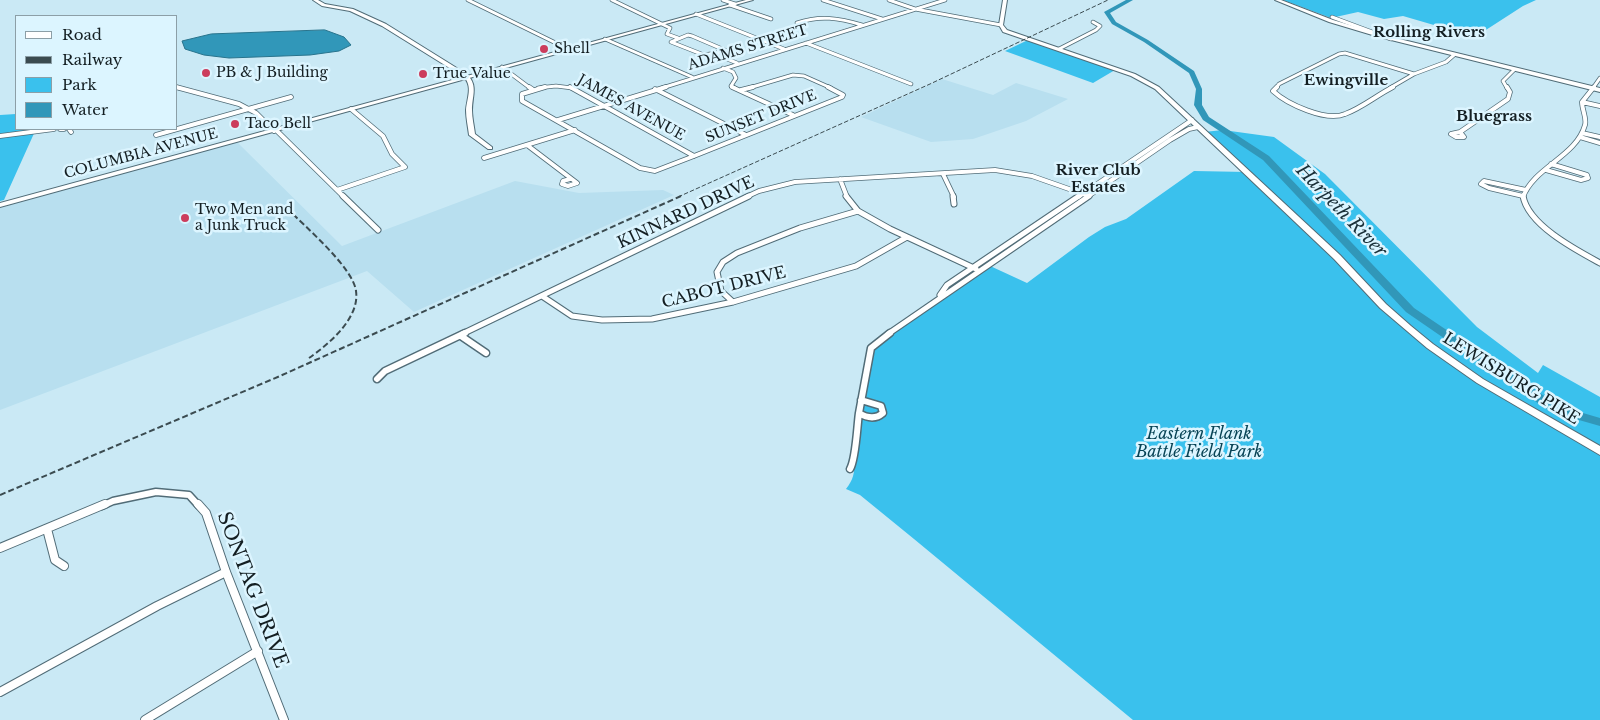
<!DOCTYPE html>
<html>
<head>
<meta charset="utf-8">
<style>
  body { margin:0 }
  #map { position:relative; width:1600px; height:720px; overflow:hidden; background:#cae9f5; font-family:"Libre Baskerville",serif }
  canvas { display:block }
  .legend { position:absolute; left:15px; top:15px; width:162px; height:115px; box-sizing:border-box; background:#dcf5ff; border:1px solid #8c9fa7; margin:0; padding:6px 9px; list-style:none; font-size:15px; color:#141f23 }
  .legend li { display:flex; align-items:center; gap:10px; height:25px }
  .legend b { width:25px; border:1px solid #8c9fa7 }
</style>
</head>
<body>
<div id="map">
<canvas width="1600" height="720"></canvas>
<ul class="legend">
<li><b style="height:6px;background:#fff"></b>Road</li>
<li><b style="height:6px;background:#3b4b50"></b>Railway</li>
<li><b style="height:14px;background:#3ac1ed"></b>Park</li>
<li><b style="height:14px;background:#3197b9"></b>Water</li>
</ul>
</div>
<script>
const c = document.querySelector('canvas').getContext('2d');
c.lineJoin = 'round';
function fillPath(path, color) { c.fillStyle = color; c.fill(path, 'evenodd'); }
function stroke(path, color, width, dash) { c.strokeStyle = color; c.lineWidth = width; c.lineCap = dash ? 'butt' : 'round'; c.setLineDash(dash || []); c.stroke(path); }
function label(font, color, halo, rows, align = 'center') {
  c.font = font + ' "Libre Baskerville",serif'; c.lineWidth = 5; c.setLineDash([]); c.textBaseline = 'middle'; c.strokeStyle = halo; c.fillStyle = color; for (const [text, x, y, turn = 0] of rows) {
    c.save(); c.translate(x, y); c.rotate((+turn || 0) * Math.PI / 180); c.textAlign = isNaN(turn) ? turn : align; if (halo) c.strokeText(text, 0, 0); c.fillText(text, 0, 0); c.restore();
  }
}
fillPath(new Path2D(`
  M942 79 993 95 1016 83 1068 99 1026 121 973 139 931 142 861 117Z
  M237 142 342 246 515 181 579 193 663 190 674 195 414 312 367 271 0 410V208Z`), '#b8dfef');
fillPath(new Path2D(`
  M1283 0H1536L1523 6 1475 37 1403 16 1384 19 1358 12 1331 18Z
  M1028 40 1115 70 1093 83 1005 51Z
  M16 114V129H36L4 200 0 201V115Z
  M1223 130 1274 137 1325 174 1477 327 1538 373 1543 365 1600 397V720H1133L914 539 860 495 846 489C853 480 855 473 854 462L871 348 988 265 1027 283 1089 237 1105 227 1126 219 1194 171 1247 172 1204 132Z`), '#3ac1ed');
const water = new Path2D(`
  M325 30 344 37 351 45 339 51 310 55 229 58 204 55 185 49 182 41 211 34Z`);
fillPath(water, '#3197b9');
stroke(water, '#28738c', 1);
fillPath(new Path2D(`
  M1126 0H1133L1110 13 1116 22 1148 40 1194 71 1202 89V105L1209 117 1269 156 1414 308 1559 406 1600 418V426L1551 412 1406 312 1263 160 1203 120 1194 105 1196 89 1189 73 1144 42 1112 24 1104 12Z`), '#3197b9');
const streetFar4 = new Path2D(`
  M468 0 568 49
  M612 0 670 28 667 34 678 38
  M723 0 735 4
  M823 0 882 19
  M889 0 915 9 1001 25
  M730 5 771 19
  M696 14 784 49
  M1332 17 1391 39
  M797 23C820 15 839 18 862 25
  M688 35 692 36 727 51 704 55 671 42Z
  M605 39 692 77
  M806 43 911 84
  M1059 49 1096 30 1100 26 1093 22
  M717 55 737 63
  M502 67 530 88
  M723 68 733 72 736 78 731 86 735 88
  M1414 74 1446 62 1454 55
  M176 87 179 88
  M538 88 556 86 572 88
  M662 88 945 0
  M749 88 793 75 804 76 831 88
  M1276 88 1279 84 1339 54 1345 53 1414 74
  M1390 88 1414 74
  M1507 88 1503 81 1514 70
  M1593 88 1600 78`);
const streetFar3 = new Path2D(`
  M176 87 239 104 256 113 274 131
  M529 87 532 89
  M545 87 522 94V101L640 168 655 171 694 156
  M570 87 694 156
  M732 87 793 115
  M1277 87 1273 91C1287 104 1326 122 1345 114 1362 108 1377 95 1393 87
  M655 89 746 135
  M741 90 753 87
  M1582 102 1600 106
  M558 120 666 87
  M60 129H64
  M69 129 71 132
  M276 130 344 197
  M1460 132 1464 137H1456L1451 134Z
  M1460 132 1508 99 1510 92 1507 87
  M1582 133 1600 137
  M156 135 291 97
  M0 136 54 129
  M1580 137 1600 143
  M527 145 577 183 568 186 562 184 563 181 570 179
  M694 156 842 97 843 95 828 87
  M484 158 575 130
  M1546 170 1581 180 1588 178 1587 175 1551 164
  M943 174 954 197
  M840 179 847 197
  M337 190 405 167 392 154 383 136 351 109
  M1523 196 1489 188 1481 184 1484 181 1526 190
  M746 197 759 191 795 182 995 170 1032 176 1089 196
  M1078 197 1192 120
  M1087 197 1170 140 1189 129 1198 127
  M1523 197C1534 167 1576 157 1585 125 1587 118 1582 110 1582 102L1594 87`);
const streetFar2 = new Path2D(`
  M343 196 378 230
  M846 196 858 211 890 229 976 269
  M953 196 954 204
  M1523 196C1528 225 1576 250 1600 263
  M940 295 947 285 1079 196
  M542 296 572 316 602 320 652 319 733 302 856 266 907 237
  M733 302 721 291 717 272 723 262 737 253 800 228 858 211
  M462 334 749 196
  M888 334 1089 196`);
const streetFar1 = new Path2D(`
  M461 336 486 353
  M377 379 385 371 465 333
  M861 400 881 406 883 413C875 420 867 418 859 413L871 348 890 333
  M850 469C856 459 857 427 859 413
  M102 506 113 501 156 492 189 495 199 506`);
const street = new Path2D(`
  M198 504 206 513 226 572 284 720
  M47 529 55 560 64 566
  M0 548 105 504
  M0 692 157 606 226 572
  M145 720 258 651`);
const secondary = new Path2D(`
  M313 0H318L325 4 353 9 386 24 468 75C478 87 472 96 472 110 472 118 474 126 475 134L492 147V149H488L469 135C468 127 466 118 466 110 467 98 473 87 464 77L382 26 350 11 322 6Z`);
const primary = new Path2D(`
  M746 0H753L0 207V203Z
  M1003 0H1007L1003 25 1007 30 1135 74 1159 87 1340 255 1386 304 1411 326 1433 344 1483 379 1600 446V455L1477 383 1427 348 1380 308 1334 259 1155 89 1131 76 1003 32 999 25Z
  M1275 0H1281L1333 20 1383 35 1600 88V92L1379 37 1329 22Z`);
stroke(streetFar4, '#516c77', 4.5);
stroke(streetFar3, '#516c77', 5.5);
stroke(streetFar2, '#516c77', 7);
stroke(streetFar1, '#516c77', 9);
stroke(street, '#516c77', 10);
stroke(secondary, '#516c77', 2);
stroke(primary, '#516c77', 2);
stroke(streetFar4, '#fff', 3);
stroke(streetFar3, '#fff', 4);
stroke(streetFar2, '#fff', 5);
stroke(streetFar1, '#fff', 6);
stroke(street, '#fff', 8);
fillPath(secondary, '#fff');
fillPath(primary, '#fff');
stroke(new Path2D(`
  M678 197 930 84 1108 0`), '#3b4b50', 1, [4.5, 2]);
stroke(new Path2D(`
  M287 208C304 226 353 267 356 291 360 318 329 344 309 358
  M0 495 280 376 681 196`), '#3b4b50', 2, [6, 3]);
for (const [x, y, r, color] of [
  [544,49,5,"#cc3d5d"],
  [206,73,5,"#cc3d5d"],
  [423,74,5,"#cc3d5d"],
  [235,124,5,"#cc3d5d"],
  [185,218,5,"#cc3d5d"]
]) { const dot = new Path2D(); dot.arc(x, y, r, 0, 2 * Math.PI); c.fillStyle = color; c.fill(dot); stroke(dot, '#dcf5ff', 2); }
label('14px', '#141f23', '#dcf5ff', [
  ["ADAMS STREET",748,48,-17],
  ["JAMES AVENUE",631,108,29],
  ["SUNSET DRIVE",761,117,-22],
  ["COLUMBIA AVENUE",141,154,-15]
]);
label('14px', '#141f23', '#dcf5ff', [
  ["Shell",554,49],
  ["PB & J Building",216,73],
  ["True Value",433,74],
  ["Taco Bell",245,124],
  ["Two Men and",195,210],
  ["a Junk Truck",195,226]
], 'left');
label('bold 15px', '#141f23', '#dcf5ff', [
  ["Rolling Rivers",1429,33],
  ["Ewingville",1346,81],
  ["Bluegrass",1494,117],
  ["River Club",1098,171],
  ["Estates",1098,188]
]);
label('16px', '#141f23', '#dcf5ff', [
  ["KINNARD DRIVE",686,213,-25],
  ["CABOT DRIVE",724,288,-14],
  ["LEWISBURG PIKE",1511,379,32]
]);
label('italic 16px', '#074355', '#dcf5ff', [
  ["Eastern Flank",1199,434],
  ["Battle Field Park",1199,452]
]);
label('italic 18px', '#1a3039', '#dcf5ff', [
  ["Harpeth River",1341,211,46]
]);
label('19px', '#141f23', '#dcf5ff', [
  ["SONTAG DRIVE",252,590,69]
]);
</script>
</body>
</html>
